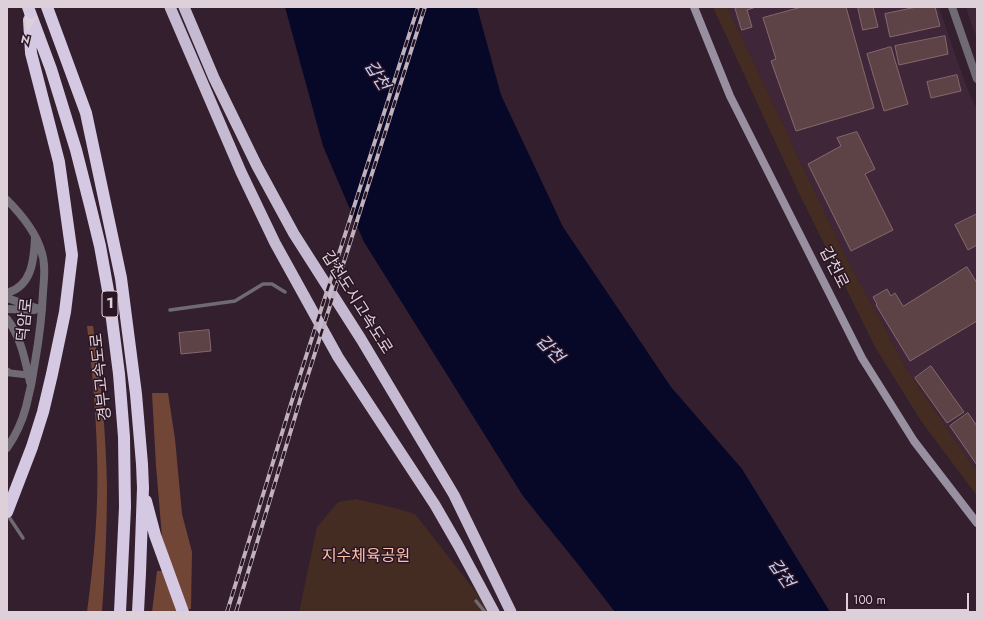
<!DOCTYPE html>
<html>
<head>
<meta charset="utf-8">
<style>
  body { margin:0 }
  #map { position:relative; width:984px; height:619px; overflow:hidden; background:#331f2d; font-family:Jost,sans-serif }
  canvas { display:block }
  .frame { position:absolute; inset:0; border:8px solid #ddd0d9; pointer-events:none }
  .north { position:absolute; left:8px; top:8px; width:40px; height:40px; -webkit-text-stroke:3px #291523; paint-order:stroke; rotate:193deg; font-size:11px; font-weight:700; line-height:16px; text-align:center; color:#ddd0d9 }
  .north::after { content:''; display:block; margin:auto; width:14px; height:18px; background:#ddd0d9; clip-path:polygon(50% 0,100% 100%,50% 72%,0 100%) }
  .scale { position:absolute; left:846px; top:593px; width:123px; height:18px; box-sizing:border-box; border:2px solid #ddd0d9; border-top:0; padding-left:5px; font-size:12px; line-height:14px; white-space:nowrap; color:#ddd0d9; -webkit-text-stroke:3px #291523; paint-order:stroke }
</style>
</head>
<body>
<div id="map">
<canvas width="984" height="619"></canvas>
<div class="frame"></div>
<div class="north">N</div>
<div class="scale">100 m</div>
</div>
<script>
const c = document.querySelector('canvas').getContext('2d');
c.lineJoin = 'round';
function fillPath(path, color) { c.fillStyle = color; c.fill(path, 'evenodd'); }
function stroke(path, color, width, dash) { c.strokeStyle = color; c.lineWidth = width; c.lineCap = dash ? 'butt' : 'round'; c.setLineDash(dash || []); c.stroke(path); }
function label(font, color, halo, rows, align = 'center') {
  c.font = font + ' Jost,"Noto Sans KR",sans-serif'; c.lineWidth = 3; c.setLineDash([]); c.textBaseline = 'middle'; c.strokeStyle = halo; c.fillStyle = color; for (const [text, x, y, turn = 0] of rows) {
    c.save(); c.translate(x, y); c.rotate((+turn || 0) * Math.PI / 180); c.textAlign = isNaN(turn) ? turn : align; if (halo) c.strokeText(text, 0, 0); c.fillText(text, 0, 0); c.restore();
  }
}
fillPath(new Path2D(`
  M727 7H939L958 63 970 95 977 109V472L909 373 848 261 798 157 784 125Z
  M966 7H977V39L968 14Z`), '#402639');
fillPath(new Path2D(`
  M713 7H727L784 125 798 157 848 261 909 373 977 472V496L921 421 875 347 797 189 759 107Z
  M356 499 395 508 415 514 476 592 489 612H299L317 527 338 502Z`), '#452c23');
fillPath(new Path2D(`
  M87 326H93C101 379 106 433 107 487 107 529 105 570 102 612H87C94 560 99 507 97 454 96 411 92 369 87 326Z
  M152 393H168L175 439 182 514 192 552 191 609H186L162 537 156 466Z
  M157 571H162L178 612H152Z`), '#724636');
fillPath(new Path2D(`
  M285 7H477L501 95 563 227 671 387 742 469 830 612H615L577 563 523 496 364 242 323 146Z`), '#070728');
const building = new Path2D(`
  M735 7H756L747 10 752 27 742 30Z
  M802 7H846L874 108 796 131 771 61 776 59 763 18Z
  M858 7H873L878 27 863 30Z
  M917 7H935L940 26 890 37 885 14Z
  M945 36 948 54 899 65 895 46Z
  M891 47 908 104 884 111 867 54Z
  M957 75 961 91 931 98 927 82Z
  M857 132 875 169 865 174 893 230 851 251 808 164 841 146 837 138Z
  M977 214V245L968 250 955 225Z
  M967 267 977 283V321L910 361 876 305 877 304 873 297 887 289 891 296 895 293 903 306Z
  M209 330 211 351 181 354 179 333Z
  M931 366 964 412 947 423 915 378Z
  M968 413 977 426V465L950 426Z`);
fillPath(building, '#5d4246');
stroke(building, '#86696d', 1);
stroke(new Path2D(`
  M170 310 235 301 263 284H272L285 292
  M7 514 23 538
  M476 601 485 612`), '#6f6a74', 3.5);
stroke(new Path2D(`
  M7 371 10 373 28 375`), '#6f6a74', 7);
stroke(new Path2D(`
  M952 7 977 79
  M7 200C21 214 35 231 41 250 46 264 44 279 43 292 42 316 39 339 35 362 33 377 30 392 26 407 22 422 16 435 7 448
  M7 293C32 286 34 260 35 238
  M7 298 42 310
  M7 309 34 310
  M7 319C21 337 25 360 30 382`), '#6f6a74', 8);
stroke(new Path2D(`
  M694 7 730 96 862 358 914 441 977 523`), '#9890a1', 8);
stroke(new Path2D(`
  M170 7 241 172 275 243 338 357 435 505 458 545 494 612
  M184 7 214 78 257 166 294 234 361 339 454 495 511 612`), '#c6bad2', 11);
stroke(new Path2D(`
  M28 7 51 69 76 150 91 209 100 246 109 296 119 374 124 437 125 507 120 612
  M47 7 86 113 121 278 136 394 142 464 143 488 140 573 138 612
  M146 501 155 535 183 612
  M7 512 32 447 43 412 52 374 65 312 72 255 59 162 31 53 29 20`), '#d5c8e2', 12);
const rail = new Path2D(`
  M227 612 294 394 418 7
  M236 612 301 397 425 7`);
stroke(rail, '#c0b2bc', 4);
stroke(rail, '#291523', 2.5, [8]);
for (const [x, y, w] of [
  [110,304,16]
]) { const box = new Path2D(); box.roundRect(x - w / 2, y - 13, w, 26, 3); c.fillStyle = '#291523'; c.fill(box); stroke(box, '#ddd0d9', 1); }
label('bold 15px', '#ddd0d9', null, [
  ["1",110,304]
]);
label('16px', '#ddd0d9', '#291523', [
  ["갑천로",833,268,63],
  ["갑천도시고속도로",356,303,58],
  ["덕암로",26,320,-84],
  ["경부고속도로",102,377,-96]
]);
label('16px', '#fdc0aa', '#291523', [
  ["지수체육공원",366,557]
]);
label('italic 17px', '#c5cdf6', '#291523', [
  ["갑천",376,76,58],
  ["갑천",549,350,46],
  ["갑천",780,574,55]
]);
</script>
</body>
</html>
